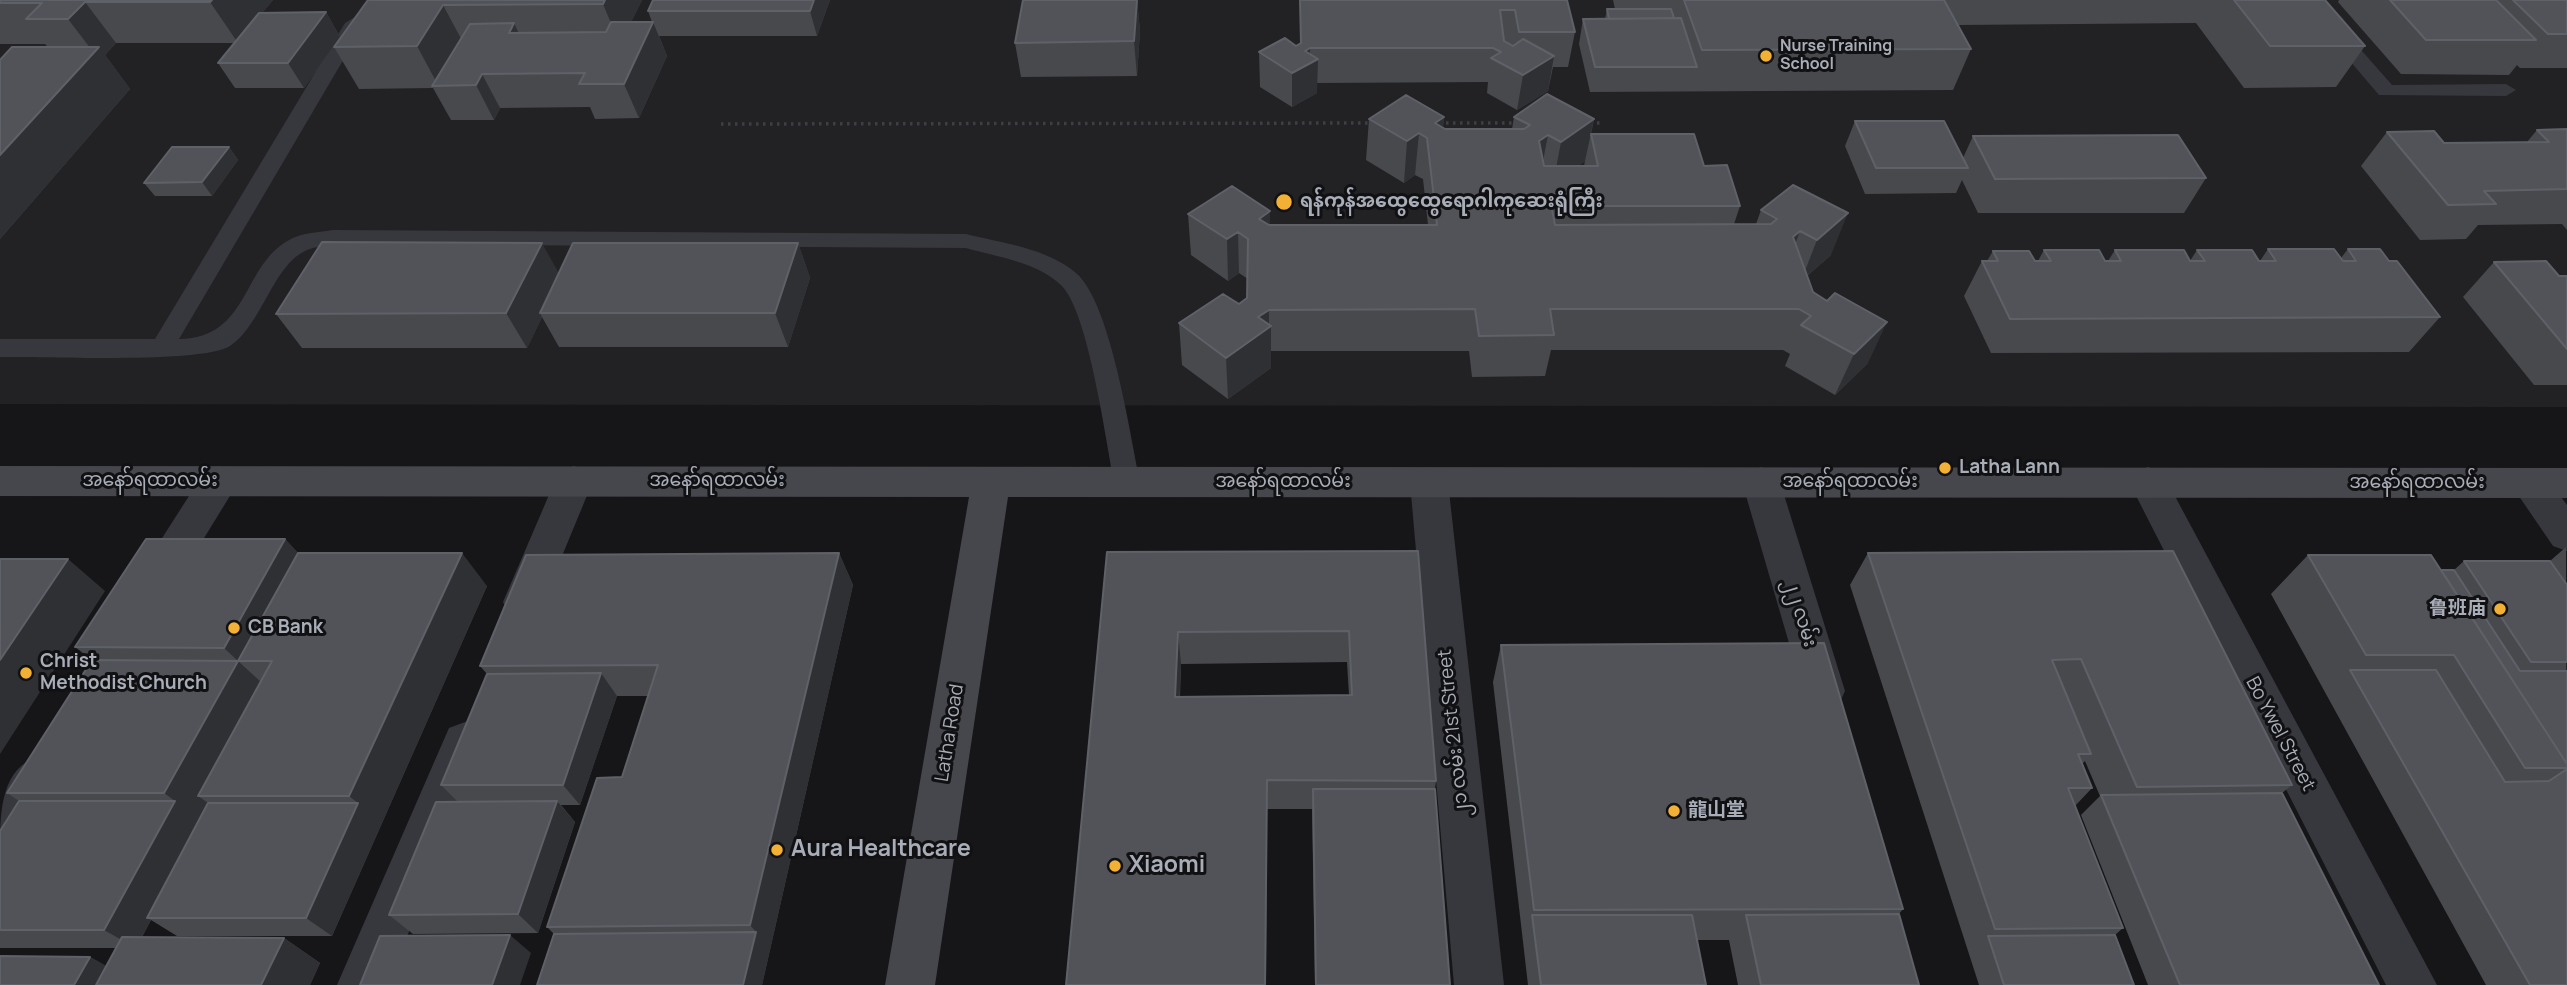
<!DOCTYPE html>
<html>
<head>
<meta charset="utf-8">
<style>
  body { margin:0 }
  canvas { display:block; background:#161618 }
</style>
</head>
<body>
<canvas width="2567" height="985"></canvas>
<script>
const c = document.querySelector('canvas').getContext('2d');
c.lineJoin = 'round';
function fillPath(path, color) { c.fillStyle = color; c.fill(path, 'evenodd'); }
function stroke(path, color, width, dash) { c.strokeStyle = color; c.lineWidth = width; c.lineCap = dash ? 'butt' : 'round'; c.setLineDash(dash || []); c.stroke(path); }
function label(font, color, halo, rows, align = 'center') {
  c.font = font + ' Manrope,"Noto Sans SC","Noto Sans Myanmar",sans-serif'; c.lineWidth = 6; c.setLineDash([]); c.textBaseline = 'middle'; c.strokeStyle = halo; c.fillStyle = color; for (const [text, x, y, turn = 0] of rows) {
    c.save(); c.translate(x, y); c.rotate((+turn || 0) * Math.PI / 180); c.textAlign = isNaN(turn) ? turn : align; if (halo) c.strokeText(text, 0, 0); c.fillText(text, 0, 0); c.restore();
  }
}
fillPath(new Path2D(`
  M0 0H2567V407L0 404Z`), '#222225');
stroke(new Path2D(`
  M1439 123H1518
  M1590 123H1602
  M721 124 1374 123`), '#3d3f44', 3.5, [2.5, 4.5]);
fillPath(new Path2D(`
  M2298 0H2317L2392 85 2506 84 2516 90 2506 96 2379 95Z
  M355 17 365 23 179 339C251 338 241 264 291 239 302 233 320 232 333 230L966 234C1002 243 1047 248 1076 273 1111 303 1130 435 1140 482L1136 489 1127 492 1118 489 1114 482C1106 441 1088 310 1061 285 1037 262 997 257 966 248L333 244C325 246 314 247 307 250 273 264 262 325 230 346 202 364 42 356 0 357V339H155L345 23Z`), '#37383d');
fillPath(new Path2D(`
  M219 466 233 471 238 481 233 491 169 595 155 600 141 595 135 583 141 571 205 471Z
  M574 466 588 471 593 481 543 602 537 614 523 619 509 614 503 602 555 481 560 471Z
  M1429 467 1443 472 1448 482 1504 985H1454L1410 482 1415 472Z
  M1761 467 1775 472 1780 482 1845 691 1839 704 1824 710 1809 704 1803 691 1742 482 1747 472Z
  M2148 467 2162 472 2437 985H2386L2129 482 2134 472Z
  M2529 468 2543 473 2567 505V551L2553 546 2510 483 2515 473Z
  M465 722 481 728 487 742 387 985H337L449 728Z
  M32 759 48 765 54 779 16 846 0 852C0 816 0 774 32 759Z`), '#37383d');
fillPath(new Path2D(`
  M0 466 2567 468V498L1008 497 935 985H885L969 497 0 496Z`), '#45474d');
fillPath(new Path2D(`
  M0 0H273L262 13 326 12 340 37 304 88H235L218 63 234 43H116L105 55 130 89 0 239V60L48 47 45 44H0Z
  M368 0H642L631 22H652L648 11 653 0H830L817 36H659L667 56 639 118 595 119 590 107 500 108 494 120H451L433 88 359 89 334 47Z
  M1023 0H1137L1140 31 1137 76 1021 77 1015 43Z
  M1300 0H1567L1575 32 1568 67H1553L1548 91 1517 110 1487 93 1488 82 1317 83V93L1292 107 1260 87 1259 52 1296 46 1300 43Z
  M1613 0H2325L2365 46 2336 87 2244 88 2196 23 1958 25 1971 49 1953 90 1590 92 1579 44 1583 19H1605L1607 9H1615Z
  M2339 0H2567V68H2520L2517 65 2509 75 2401 74 2338 2Z
  M1444 117 1443 127 1445 129H1512L1514 117 1594 119 1591 134 1704 166 1740 206 1734 224H1756L1761 210 1793 185 1831 255 1807 276 1813 292 1868 363 1835 395 1785 366 1790 354 1783 350H1551L1545 376 1472 377 1469 351H1271V368L1228 399 1182 365 1179 323 1239 304 1247 298 1248 279 1239 273 1228 281 1191 255 1188 214 1270 211V225H1428L1423 179 1415 175 1404 183 1366 160 1369 119ZM1585 161 1584 166H1578Z
  M1855 121 1963 158 1973 136 2206 178 2184 213H1978L1962 180 1956 193 1865 194 1845 146Z
  M2567 129V230L2562 224 2478 225 2466 239 2420 240 2361 166 2387 132 2444 143 2527 142 2537 130Z
  M229 147 238 160 212 196H155L144 183Z
  M798 243 810 278 788 347H559L542 317 527 348H302L276 314 558 273Z
  M2268 249 2341 258 2348 249 2389 261 2440 317 2409 352 1991 353 1964 296 1982 261H1987L1993 251 2035 261H2038L2044 250 2105 261H2108L2115 250 2190 261 2197 250 2260 261Z
  M2494 262 2559 276H2567V385H2534L2463 297Z
  M285 539 298 553 487 586 332 936H177L151 920 142 937 284 938 320 963 310 985H0L90 957 106 966 116 948H0V831L19 801 7 793 92 660 75 647Z
  M2566 547 2567 985H2486L2271 594 2308 555 2441 570H2454L2464 561H2550Z
  M1418 551 1436 781 1435 789 1450 985H1315L1312 809H1267L1266 985 1107 552ZM1347 662 1349 695 1180 697 1181 664Z
  M2173 551 2292 785 2282 793 2379 985H2148L2081 815 2100 796 2085 761 2082 764 2092 788 2075 806 2123 928 2115 935 2134 985H1979L1850 585 1868 553Z
  M839 553 853 585 762 985H537L554 934 547 927 622 777 648 696H617L580 805H561L575 822 538 933 413 934 389 915 458 802 441 785 487 674 480 666Z
  M1501 645 1903 909 1899 914 1919 985H1738L1729 940H1697L1706 985H1528L1493 682Z`), '#47494d');
fillPath(new Path2D(`
  M212 0H273L238 43 210 2Z
  M605 0H642L620 45 603 4Z
  M814 0H830L817 36 810 11Z
  M1137 0 1140 31 1137 76 1134 41Z
  M85 2 116 43 105 55 130 89 0 239V155L94 53 68 19Z
  M443 5 465 46 438 85 417 46Z
  M326 12 340 37 304 88 288 63Z
  M653 22 667 56 639 118 624 84Z
  M514 23 531 58 509 33Z
  M1310 48V63L1318 59 1317 93 1292 107V73L1305 51Z
  M1554 56 1548 91 1517 110 1523 75Z
  M482 74 500 108 494 120 476 85Z
  M1444 117 1440 159 1435 123Z
  M1594 119 1585 161 1553 184 1561 142Z
  M1419 133 1415 175 1404 183 1407 141Z
  M1548 135 1540 177 1539 141Z
  M229 147 238 160 212 196 202 182Z
  M1270 211V253L1259 219Z
  M1848 213 1831 255 1801 281 1817 240Z
  M1800 231 1785 272 1793 237Z
  M1238 232 1239 273 1228 281 1227 239Z
  M542 243 561 277 540 313 542 317 527 348 506 313Z
  M798 243 810 278 788 347 775 313Z
  M1269 310V327L1271 326V368L1228 399 1226 358 1258 317Z
  M1887 322 1868 363 1835 395 1854 354Z
  M285 539 328 585 272 661H238L272 692 198 796 211 805 147 918 151 920 136 948 104 930 175 801 164 793 238 661 224 648Z
  M462 553 487 586 332 936 306 918 358 803 349 796Z
  M839 553 853 585 762 985H743L756 932 750 925Z
  M68 559 105 591 0 754V660Z
  M1178 632 1181 664 1178 728 1175 697Z
  M601 673 617 696 580 805 563 785Z
  M1267 780 1266 985H1265Z
  M557 801 575 822 538 933 518 914Z
  M510 935 531 953 520 985H492Z
  M284 938 320 963 310 985H261Z
  M90 957 122 975 116 985H74Z`), '#2f3033');
const building = new Path2D(`
  M0 0H212L210 2H85L68 19H26L42 3H0Z
  M368 0H605L603 4 443 5 417 46 334 47Z
  M653 0H814L810 11H648Z
  M1023 0H1137L1134 41 1015 43Z
  M1300 0H1567L1575 32H1519L1515 10H1500L1504 41 1513 46 1523 39 1554 56 1523 75 1491 58 1501 52 1493 48H1310L1305 51 1318 59 1292 73 1259 52 1285 38 1296 46 1301 43Z
  M1684 0H1944L1971 49 1702 50Z
  M2234 0H2325L2365 46H2270Z
  M2390 0H2496L2536 40H2426Z
  M2513 0H2567V34H2548Z
  M1607 9H1671L1674 18 1609 19Z
  M326 12 288 63H218L259 13Z
  M1681 18 1697 67H1595L1583 19Z
  M611 22H653L624 84H579L585 73 482 74 476 85 432 86 470 24 514 23 509 33 606 32Z
  M12 47H99L0 155V60Z
  M1547 94 1594 119 1561 142 1548 135 1539 141 1544 166H1598L1591 134H1694L1704 166 1727 165 1740 206H1591L1588 194H1549L1555 225 1771 224 1777 219 1761 210 1793 185 1848 213 1817 240 1800 231 1793 237 1813 292 1827 301 1835 293 1887 322 1854 354 1801 325 1811 316 1799 309H1550L1554 335 1479 336 1475 309 1269 310 1258 317 1271 326 1226 358 1179 323 1223 294 1239 304 1247 298 1248 239 1238 232 1227 239 1188 214 1232 186 1270 211 1259 219 1269 225H1437L1427 138 1419 133 1407 141 1369 119 1406 95 1444 117 1435 123 1445 129H1524L1530 125 1514 117Z
  M1855 121H1944L1968 168H1876Z
  M2567 129V189L2484 191 2496 204 2448 205 2387 132 2434 131 2444 143 2549 142 2537 130Z
  M2178 135 2206 178 1995 179 1973 136Z
  M172 147H229L202 182 144 183Z
  M322 242 542 243 506 313 276 314Z
  M573 243H798L775 313H540Z
  M2268 249H2334L2343 261H2356L2348 249H2380L2389 261H2397L2440 317 2010 319 1982 261H1998L1993 251H2029L2035 261H2051L2044 250H2099L2105 261H2121L2115 250H2184L2190 261H2205L2197 250H2252L2259 261H2276Z
  M2546 261 2559 276H2567V349L2494 262Z
  M146 539H285L224 648 75 647Z
  M1418 551 1436 781 1267 780 1265 985H1066L1107 552ZM1349 631 1352 695 1175 697 1178 632Z
  M2173 551 2292 785 2137 787 2081 659 2052 660 2091 754H2078L2092 788H2068L2123 928 1995 929 1868 553Z
  M298 553H462L349 796H198L272 661H238Z
  M839 553 750 925 547 927 597 778 622 777 658 665 480 666 526 555Z
  M2308 555H2431L2567 764V768H2525L2454 655H2366Z
  M0 559H68L0 660Z
  M2464 561H2550L2567 585V662H2531Z
  M2441 570H2454L2520 671H2567V764Z
  M1824 643 1903 909 1534 910 1501 645Z
  M92 660 238 661 164 793H7Z
  M2350 670H2436L2505 782 2549 781 2567 769V985H2530Z
  M601 673 563 785H441L487 674Z
  M1313 789H1435L1450 985H1316Z
  M2282 793 2379 985H2180L2101 795Z
  M19 801H175L104 930H0V831Z
  M557 801 518 914 389 915 436 802Z
  M208 803H358L306 918H147Z
  M1899 914 1919 985H1761L1746 915Z
  M1532 915H1692L1706 985H1541Z
  M756 932 743 985H537L554 934Z
  M510 935 492 985H360L380 936Z
  M2115 935 2134 985H2004L1988 936Z
  M122 937 284 938 261 985H96Z
  M0 956 90 957 74 985H0Z`);
fillPath(building, '#525359');
stroke(building, '#5f6168', 2);
for (const [x, y, r, color] of [
  [1766,56,7,"#f2b134"],
  [1284,202,9,"#f2b134"],
  [1945,468,7,"#f2b134"],
  [2500,609,7,"#f2b134"],
  [234,628,7,"#f2b134"],
  [26,673,7,"#f2b134"],
  [1674,811,7,"#f2b134"],
  [777,850,7,"#f2b134"],
  [1115,866,7,"#f2b134"]
]) { const dot = new Path2D(); dot.arc(x, y, r, 0, 2 * Math.PI); c.fillStyle = color; c.fill(dot); stroke(dot, '#111113', 2.5); }
label('bold 16px', '#a8adb8', '#111113', [
  ["Nurse Training",1780,47],
  ["School",1780,65]
], 'left');
label('bold 19px', '#a8adb8', '#111113', [
  ["ရန်ကုန်အထွေထွေရောဂါကုဆေးရုံကြီး",1300,202],
  ["Latha Lann",1959,468],
  ["鲁班庙",2486,609,"right"],
  ["CB Bank",248,628],
  ["Christ",40,662],
  ["Methodist Church",40,684],
  ["龍山堂",1688,811]
], 'left');
label('19px', '#a8adb8', '#111113', [
  ["အနော်ရထာလမ်း",150,481],
  ["အနော်ရထာလမ်း",717,481],
  ["အနော်ရထာလမ်း",1283,482],
  ["အနော်ရထာလမ်း",1850,482],
  ["အနော်ရထာလမ်း",2417,483],
  ["၂၂ လမ်း",1800,613,73],
  ["Latha Road",950,733,-81],
  ["၂၁ လမ်း 21st Street",1454,733,-96],
  ["Bo Ywel Street",2280,734,62]
]);
label('bold 23px', '#a8adb8', '#111113', [
  ["Aura Healthcare",791,850],
  ["Xiaomi",1129,866]
], 'left');
</script>
</body>
</html>
